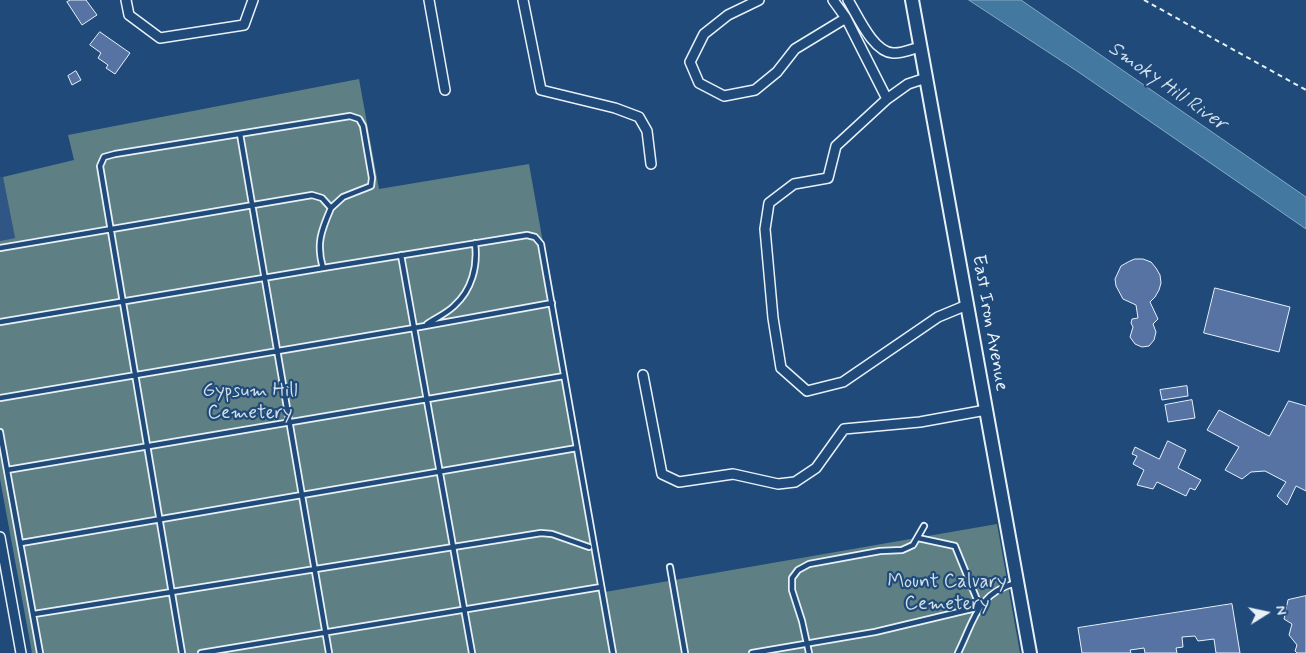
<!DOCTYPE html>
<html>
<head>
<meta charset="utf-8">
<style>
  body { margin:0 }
  #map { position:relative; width:1306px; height:653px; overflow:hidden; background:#1f4a7a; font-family:Mynerve,sans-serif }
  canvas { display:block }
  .north { position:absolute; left:1241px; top:588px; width:50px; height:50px; -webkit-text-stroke:4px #1f4a7a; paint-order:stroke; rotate:80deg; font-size:14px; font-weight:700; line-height:20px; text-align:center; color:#e8f1f8 }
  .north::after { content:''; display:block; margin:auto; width:18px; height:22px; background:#e8f1f8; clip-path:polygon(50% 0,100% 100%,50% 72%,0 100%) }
</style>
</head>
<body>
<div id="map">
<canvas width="1306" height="653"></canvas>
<div class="north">N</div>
</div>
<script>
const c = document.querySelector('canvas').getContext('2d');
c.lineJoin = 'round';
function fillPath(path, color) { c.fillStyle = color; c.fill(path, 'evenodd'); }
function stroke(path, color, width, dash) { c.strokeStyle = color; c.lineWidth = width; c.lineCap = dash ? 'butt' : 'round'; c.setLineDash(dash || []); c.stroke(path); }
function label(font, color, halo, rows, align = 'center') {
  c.font = font + ' Mynerve,sans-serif'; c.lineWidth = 4.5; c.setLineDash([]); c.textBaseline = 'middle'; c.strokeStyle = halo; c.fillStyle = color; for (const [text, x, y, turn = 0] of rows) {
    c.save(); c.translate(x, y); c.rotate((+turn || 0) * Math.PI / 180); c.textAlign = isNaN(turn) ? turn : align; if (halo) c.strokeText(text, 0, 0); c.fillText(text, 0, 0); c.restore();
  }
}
fillPath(new Path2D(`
  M0 177H3L15 238 0 241Z`), '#305686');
fillPath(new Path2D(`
  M359 79 379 189 529 164 605 592 997 524 1020 653H32L0 479V241L15 238 3 177 74 160 68 135Z`), '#5e8084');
const water = new Path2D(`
  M969 0H1021L1306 197V229L1077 71Z`);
fillPath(water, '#4379a0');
stroke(water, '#85a9c3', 1);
const building = new Path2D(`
  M71 0H86L97 15 82 25 67 2Z
  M100 32 130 53 115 74 106 68 108 65 98 58 101 53 90 45Z
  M76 71 81 80 72 85 68 76Z
  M1135 259H1143L1151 262 1156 268 1160 275 1161 283 1159 290 1155 297 1150 302 1158 319 1153 324 1156 332 1154 340 1149 346 1142 347 1135 344 1130 337 1133 327 1131 323 1132 319 1138 318 1136 305 1123 299 1116 286 1115 279 1121 266 1128 262Z
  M1215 288 1290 307 1279 352 1204 333Z
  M1187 386 1188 396 1162 400 1160 390Z
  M1192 400 1195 418 1168 422 1165 405Z
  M1289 401 1306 406V491L1296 486 1287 505 1277 496 1286 482 1265 471 1251 472 1242 479 1225 470 1239 447 1207 430 1219 410 1269 436Z
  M1168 441 1186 450 1178 468 1201 480 1195 490 1190 488 1186 496 1157 482 1153 489 1137 485 1144 470 1133 464 1137 456 1132 454 1135 447 1159 459Z
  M1306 596V653H1297L1295 651 1297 645 1289 635 1292 624 1284 619 1288 600Z
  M1232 604 1240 653H1216L1214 639 1198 641 1195 636 1182 637 1183 647 1176 648 1177 653H1145L1144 648 1130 650 1131 653H1082L1078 628Z`);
fillPath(building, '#5673a3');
stroke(building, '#e8f1f8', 1);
const lane = new Path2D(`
  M240 134 329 653
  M0 248 312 195 322 198 331 208C321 231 316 244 323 268L527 235 535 237 541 244 613 653
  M401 255 472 653
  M0 322 323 268
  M427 324C436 318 447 313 454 306 472 290 478 266 475 243
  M0 398 414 328 552 303
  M0 432 40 653
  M7 470 564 376
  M21 543 577 448
  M670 567 685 653
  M34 614 541 533 552 534 589 547
  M182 653 100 166 104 157 115 154 350 116 359 119 363 126 372 178 371 186 343 197 331 208
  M201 653 601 587
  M752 653 875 632 980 607 955 546 918 538
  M809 653 802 621 792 590V578L798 570 809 564 880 551 902 550 913 545 924 526
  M958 653C974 621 977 593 1016 583`);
const street = new Path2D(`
  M126 0 129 15 160 38 244 25 253 0
  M429 0 445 90
  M523 0 541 90 615 108 639 117 647 131 651 164
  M759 0 728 15 704 34 690 62 699 83 724 96 755 90 777 72 795 49 846 18 833 0
  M848 0C858 16 873 52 893 53 901 54 912 49 920 47
  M846 18 887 99
  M926 78 908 84 887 99 836 146 828 178 794 184 769 203 765 229 773 318 781 368 807 391 843 382 938 317 967 305
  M643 375 662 474 679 482 733 474 778 484 795 482 816 468 844 429 920 422 986 410
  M0 537 21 653`);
const secondary = new Path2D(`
  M912 0 1030 653`);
stroke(lane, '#e8f1f8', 8);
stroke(street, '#e8f1f8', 12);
stroke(secondary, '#e8f1f8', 16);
stroke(new Path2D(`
  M1144 0 1306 90`), '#e8f1f8', 2, [5, 4]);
stroke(lane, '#1f4a7a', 4.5);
stroke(street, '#1f4a7a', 9);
stroke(secondary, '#1f4a7a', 12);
label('19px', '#e8f1f8', '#1f4a7a', [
  ["East Iron Avenue",989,323,80]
]);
label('19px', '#d3e0e7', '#1f4a7a', [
  ["Gypsum Hill",250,392],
  ["Cemetery",250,414],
  ["Mount Calvary",947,583],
  ["Cemetery",947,605]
]);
label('italic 20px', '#cfdfeb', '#1f4a7a', [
  ["Smoky Hill River",1167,87,35]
]);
</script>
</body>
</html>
